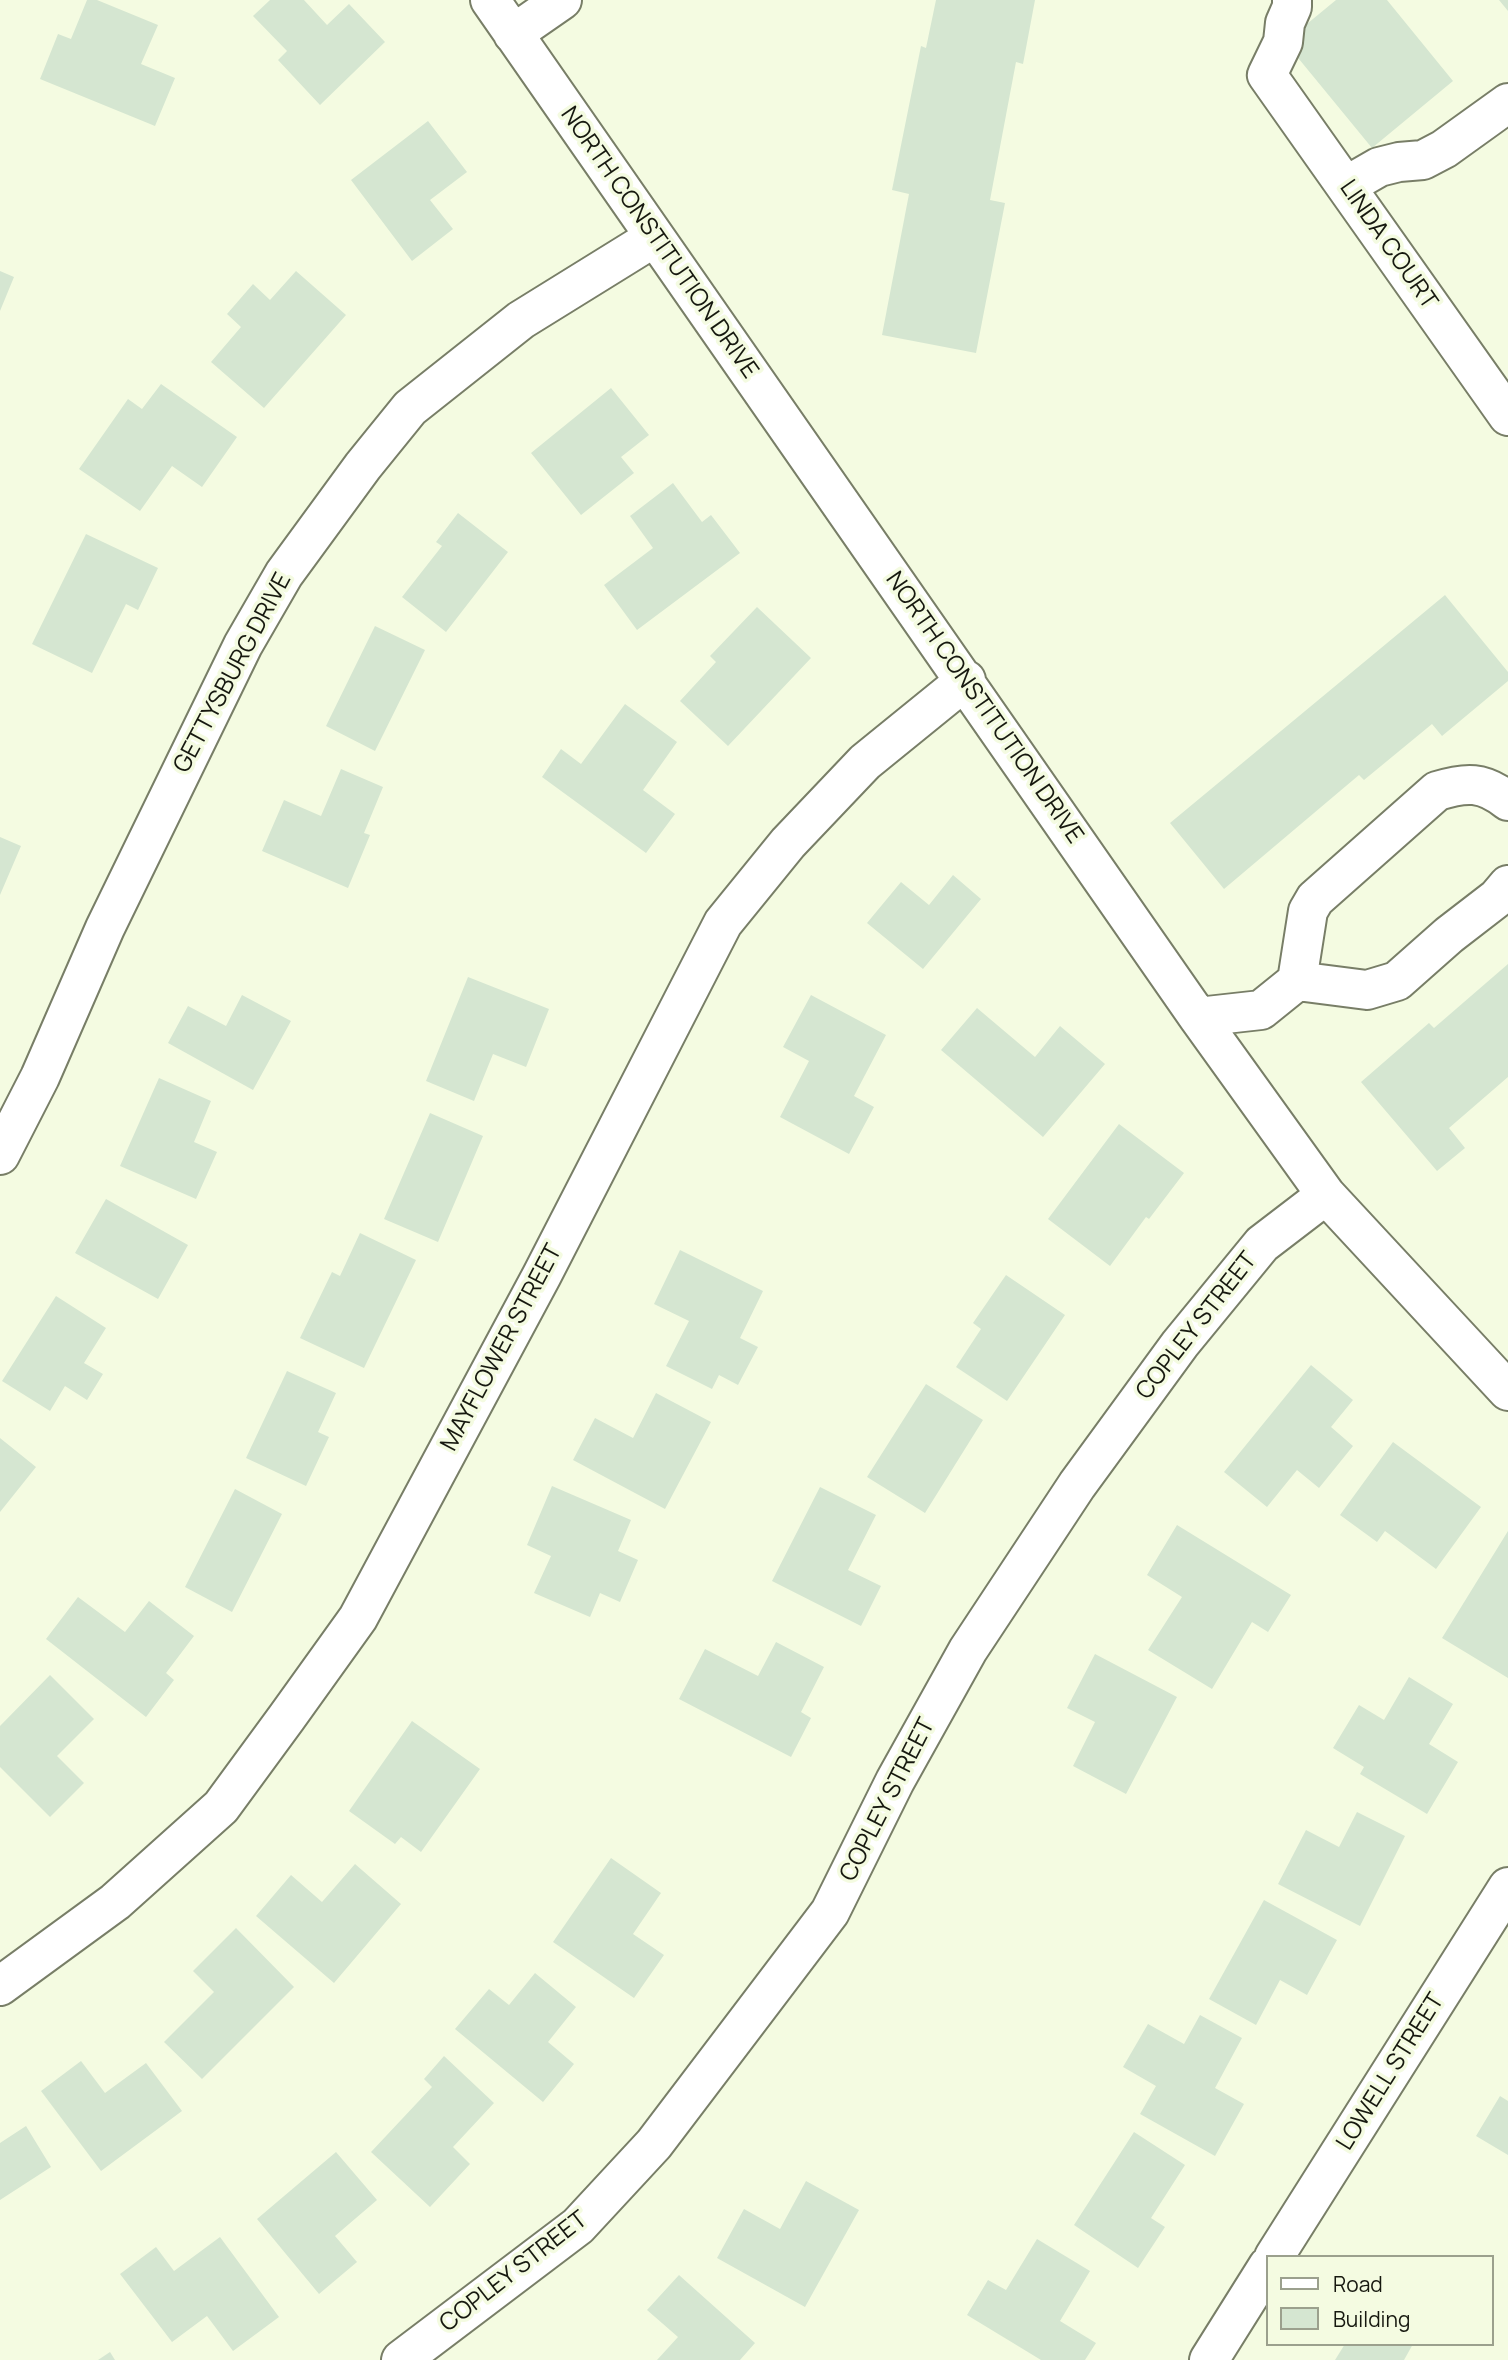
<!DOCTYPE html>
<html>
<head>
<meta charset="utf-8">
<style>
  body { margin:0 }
  #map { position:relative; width:1508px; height:2360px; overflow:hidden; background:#f4fbe1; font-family:Manrope,sans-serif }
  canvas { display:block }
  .legend { position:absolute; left:1266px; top:2255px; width:228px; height:91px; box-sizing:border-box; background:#f4fbe1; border:2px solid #9ba08d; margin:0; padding:9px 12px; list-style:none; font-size:21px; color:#16180f }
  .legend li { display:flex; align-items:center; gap:14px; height:35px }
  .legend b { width:35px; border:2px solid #9ba08d }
</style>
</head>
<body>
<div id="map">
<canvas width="1508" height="2360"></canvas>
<ul class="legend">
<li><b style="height:9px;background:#fff"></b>Road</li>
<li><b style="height:19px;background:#d5e6d1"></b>Building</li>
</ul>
</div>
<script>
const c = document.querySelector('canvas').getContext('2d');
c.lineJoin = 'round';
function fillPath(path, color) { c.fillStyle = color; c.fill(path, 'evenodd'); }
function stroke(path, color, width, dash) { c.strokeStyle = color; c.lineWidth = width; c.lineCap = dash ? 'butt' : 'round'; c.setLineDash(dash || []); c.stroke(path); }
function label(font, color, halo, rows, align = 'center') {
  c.font = font + ' Manrope,sans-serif'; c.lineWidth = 7; c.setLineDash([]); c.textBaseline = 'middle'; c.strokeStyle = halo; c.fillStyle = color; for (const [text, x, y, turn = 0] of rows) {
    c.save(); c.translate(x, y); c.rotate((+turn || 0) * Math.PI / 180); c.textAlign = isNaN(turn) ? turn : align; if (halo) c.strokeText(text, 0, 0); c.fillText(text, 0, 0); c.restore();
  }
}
fillPath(new Path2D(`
  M87 0H97L158 25 141 64 175 78 155 126 40 79 58 34 71 39Z
  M270 0H304L327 25 349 4 385 42 320 105 278 60 287 51 253 16Z
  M936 0H1035L1023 64 1016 62 990 200 1005 203 976 353 882 335 909 194 892 190 921 46 926 48Z
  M1336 0H1387L1453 81 1372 148 1285 42Z
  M1499 0H1508V11Z
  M428 121 467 172 430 200 453 229 412 261 351 180Z
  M0 271 14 277 0 311Z
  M296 271 346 315 264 408 211 362 241 327 227 314 253 284 270 300Z
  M161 384 237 437 202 487 172 466 140 511 79 469 128 399 142 409Z
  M611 388 649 435 621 457 634 473 581 515 531 453Z
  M673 483 702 522 711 515 740 553 637 630 604 585 653 548 630 516Z
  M458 513 508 552 446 632 402 597 442 546 436 542Z
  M86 534 158 568 138 610 126 604 92 673 32 644Z
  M1445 595 1508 672V681L1442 736 1432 724 1364 780 1359 775 1224 889 1170 823Z
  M757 607 811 658 728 746 680 701 716 662 710 656Z
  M375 626 425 650 375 751 326 726Z
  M625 704 677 742 643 790 675 814 646 853 542 777 561 749 581 764Z
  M341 769 383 787 364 833 370 835 348 888 262 851 284 800 321 816Z
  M0 837 21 846 0 895Z
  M953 875 981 899 923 969 867 923 901 882 929 905Z
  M1508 964V1077L1449 1128 1465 1148 1437 1171 1361 1082 1429 1023 1434 1028Z
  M468 977 549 1009 526 1067 493 1054 474 1101 426 1081Z
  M242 995 291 1021 253 1090 168 1043 188 1006 226 1026Z
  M811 995 886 1035 854 1096 874 1107 849 1154 780 1117 809 1061 783 1047Z
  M977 1008 1035 1057 1060 1026 1105 1064 1043 1137 941 1050Z
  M159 1078 211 1101 194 1142 217 1152 196 1199 120 1166Z
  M430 1113 483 1136 438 1242 384 1219Z
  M1119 1124 1184 1173 1149 1219 1146 1217 1110 1266 1048 1219Z
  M106 1199 188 1245 158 1299 75 1253Z
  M360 1233 416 1260 364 1368 300 1338 332 1272 340 1276Z
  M680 1250 763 1291 740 1338 758 1347 738 1385 719 1375 712 1389 666 1366 689 1321 654 1304Z
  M1006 1275 1065 1315 1007 1401 956 1367 981 1329 973 1323Z
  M56 1296 106 1328 84 1363 103 1374 87 1400 65 1386 50 1411 2 1381Z
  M1311 1365 1353 1400 1331 1427 1353 1446 1319 1488 1297 1470 1267 1507 1224 1472Z
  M287 1371 336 1393 318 1432 329 1437 306 1486 246 1458Z
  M926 1384 983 1420 925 1513 867 1477Z
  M656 1393 711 1422 665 1509 573 1460 595 1418 633 1438Z
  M0 1438 36 1467 0 1512Z
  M1393 1442 1481 1507 1436 1569 1385 1531 1377 1542 1340 1515Z
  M552 1486 631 1520 618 1551 638 1560 620 1602 600 1593 590 1617 534 1593 551 1556 527 1545Z
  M820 1487 876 1515 848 1570 881 1586 861 1626 772 1581Z
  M235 1489 282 1514 232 1612 185 1587Z
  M1177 1525 1291 1595 1268 1632 1252 1622 1212 1689 1148 1650 1182 1597 1147 1575Z
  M1508 1531V1678L1442 1638Z
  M78 1597 125 1632 149 1601 194 1636 166 1673 174 1680 146 1717 46 1639Z
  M776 1642 824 1667 801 1712 811 1718 791 1757 679 1699 705 1649 758 1676Z
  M1095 1654 1177 1697 1126 1794 1073 1766 1095 1722 1067 1708Z
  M50 1675 94 1719 57 1756 84 1783 50 1817 0 1767V1726Z
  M1409 1677 1453 1704 1429 1744 1458 1762 1427 1814 1360 1774 1364 1767 1333 1748 1359 1705 1384 1720Z
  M412 1721 480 1769 421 1852 401 1837 395 1844 349 1811Z
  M1357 1812 1405 1836 1360 1926 1278 1884 1306 1830 1339 1847Z
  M611 1858 661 1893 633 1934 664 1955 634 1998 553 1942Z
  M355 1864 401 1904 334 1983 256 1916 291 1875 322 1902Z
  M1264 1900 1337 1940 1307 1995 1280 1980 1256 2025 1209 1999Z
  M236 1928 294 1987 202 2079 164 2042 214 1992 193 1971Z
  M535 1973 576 2007 548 2042 574 2064 543 2102 455 2029 489 1989 509 2005Z
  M1200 2015 1242 2038 1215 2088 1244 2104 1215 2156 1140 2114 1156 2086 1123 2067 1148 2024 1184 2044Z
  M444 2056 494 2103 453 2147 470 2164 430 2207 371 2152 432 2087 424 2079Z
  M81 2061 105 2093 146 2063 182 2111 101 2171 41 2091Z
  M1500 2096 1508 2101V2155L1476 2136Z
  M26 2126 51 2167 0 2200V2143Z
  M1134 2132 1185 2165 1151 2218 1165 2227 1138 2268 1074 2225Z
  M336 2152 377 2200 335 2236 357 2262 319 2294 257 2219Z
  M806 2181 859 2210 805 2307 717 2258 744 2209 780 2229Z
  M220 2237 279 2317 233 2351 207 2316 172 2342 120 2274 156 2247 174 2271Z
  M1037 2239 1090 2271 1060 2321 1096 2343 1085 2360H1041L967 2315 988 2280 1006 2290Z
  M679 2275 755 2343 740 2360H657L678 2337 647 2310Z
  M1345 2344H1413L1404 2360H1335Z
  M110 2352 115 2360H98Z`), '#d5e6d1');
const minor = new Path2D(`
  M490 0 1198 1017 1326 1195 1508 1391
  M1292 0V7L1285 23 1283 42 1267 75 1508 416
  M513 34 562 0
  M1346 186 1379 167 1399 162 1423 160 1444 149 1508 103
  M1297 981 1367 990 1397 981 1449 935 1497 898 1508 885
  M1198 1017 1261 1010 1297 981 1308 911 1315 899 1437 791C1466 782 1483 781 1508 801
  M0 1155 40 1077 105 928 243 645 284 574 363 466 410 408 521 320 655 237
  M0 1986 115 1902 221 1807 287 1717 358 1618 542 1275 723 923 788 843 865 762 966 680
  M1274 2257 1508 1887
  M401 2360 578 2226 654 2144 830 1912 895 1781 968 1650 1077 1485 1180 1344 1262 1244 1326 1195
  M1209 2360 1268 2266`);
stroke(minor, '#787e67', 42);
stroke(minor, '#fff', 38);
label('24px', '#16180f', '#f4fbe1', [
  ["NORTH CONSTITUTION DRIVE",659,243,55],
  ["LINDA COURT",1388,245,55],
  ["GETTYSBURG DRIVE",233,673,-62],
  ["NORTH CONSTITUTION DRIVE",984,708,55],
  ["COPLEY STREET",1197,1326,-52],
  ["MAYFLOWER STREET",502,1348,-62],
  ["COPLEY STREET",888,1800,-63],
  ["LOWELL STREET",1391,2072,-58],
  ["COPLEY STREET",514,2272,-38]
]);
</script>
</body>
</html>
